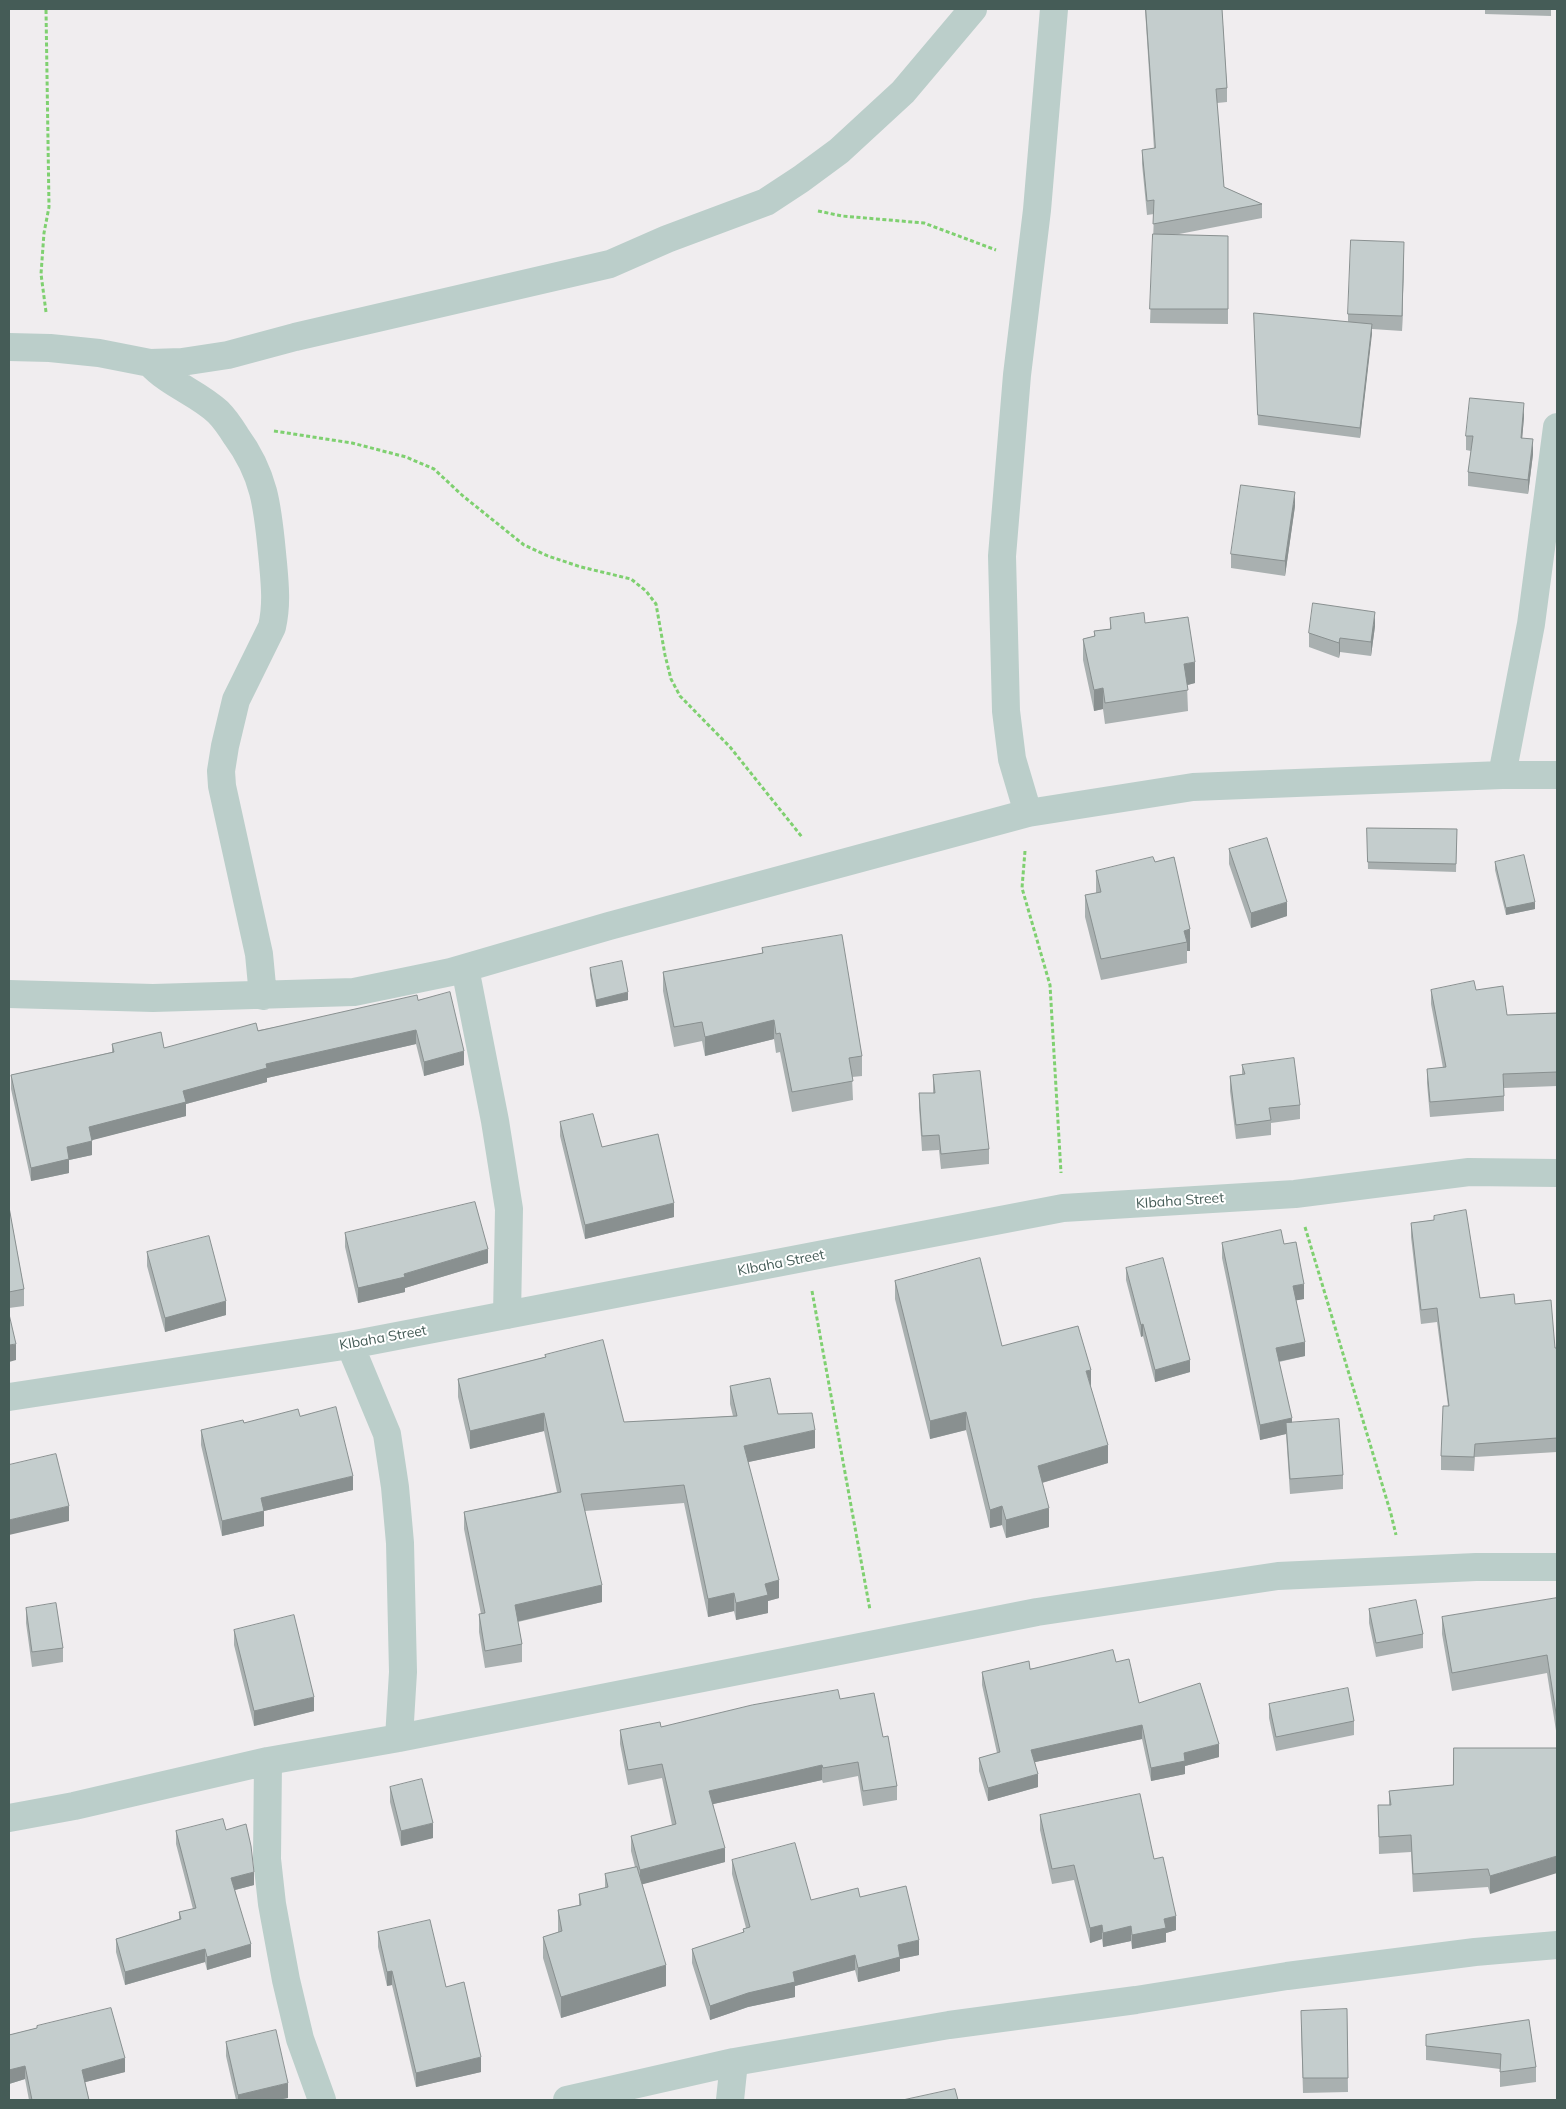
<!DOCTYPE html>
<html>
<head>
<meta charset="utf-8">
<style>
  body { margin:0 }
  #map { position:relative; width:1566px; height:2109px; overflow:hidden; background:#f0edef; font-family:Mulish,sans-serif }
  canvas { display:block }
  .frame { position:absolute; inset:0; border:10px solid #455c57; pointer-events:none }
</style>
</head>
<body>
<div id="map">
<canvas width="1566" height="2109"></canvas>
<div class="frame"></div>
</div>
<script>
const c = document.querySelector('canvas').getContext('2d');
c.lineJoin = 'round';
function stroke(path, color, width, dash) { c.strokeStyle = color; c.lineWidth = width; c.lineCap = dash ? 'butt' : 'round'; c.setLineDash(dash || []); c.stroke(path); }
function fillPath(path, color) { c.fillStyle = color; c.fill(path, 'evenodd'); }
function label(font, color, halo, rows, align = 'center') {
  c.font = font + ' Mulish,sans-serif'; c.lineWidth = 4; c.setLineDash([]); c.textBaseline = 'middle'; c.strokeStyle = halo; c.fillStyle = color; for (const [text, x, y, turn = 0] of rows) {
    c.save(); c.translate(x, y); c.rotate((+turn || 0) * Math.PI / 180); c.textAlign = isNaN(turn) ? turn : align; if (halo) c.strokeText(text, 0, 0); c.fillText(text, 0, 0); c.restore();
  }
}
stroke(new Path2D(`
  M818 211 842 216 924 223 996 250
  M46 312 41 274 44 233 49 207 46 9
  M274 431 352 443 406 457 434 469 463 496 524 545 548 556 581 567 631 579 646 591 656 604 665 655 671 679 680 696 730 747 802 837
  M1025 851 1022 888 1050 985 1061 1173
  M1305 1227 1391 1514 1396 1535
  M812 1291 870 1610`), '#7fd070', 3, [4, 2.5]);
stroke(new Path2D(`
  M9 347 50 348 99 353 150 363 182 362 228 355 295 337 610 264 667 239 766 202 801 179 839 151 903 92 973 9
  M150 363C169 384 198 393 218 412 225 419 231 428 236 436 267 478 268 513 273 563 275 585 277 605 272 627L236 700 225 746 221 771 222 786 259 954 263 996
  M1502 775 1531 624 1557 427
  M1028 813 1012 759 1006 711 1002 556 1017 375 1037 210 1054 9
  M465 968 495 1121 509 1209 507 1315
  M9 994 153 998 354 992 451 972 609 926 1028 813 1193 787 1502 775H1557
  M350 1345 387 1434 395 1487 400 1543 403 1672 399 1738
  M9 1397 350 1345 1063 1208 1295 1194 1469 1172 1557 1173
  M268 1761 267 1859 272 1904 286 1980 300 2039 322 2100
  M9 1818 74 1806 268 1761 399 1738 1037 1612 1278 1576 1476 1567H1557
  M567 2100 734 2062 949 2025 1136 2000 1287 1976 1475 1952 1557 1945
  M730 2100 734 2062`), '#bbceca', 28);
fillPath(new Path2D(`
  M1145 9H1222L1227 88V102L1217 103 1224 187 1262 204V218L1174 235 1228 236V324L1150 323 1154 214 1147 215 1142 164V150L1154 149Z
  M1485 9H1551V16L1485 14Z
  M1404 256 1402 331 1372 329 1360 438 1258 425 1254 313 1348 322V314Z
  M1524 417 1522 438 1533 454 1528 494 1468 486V472L1471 451 1466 450V436Z
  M1295 506 1285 576 1231 568V554Z
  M1110 618 1145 623 1195 683 1187 685 1188 711 1105 724 1103 709 1094 711 1083 660V639L1094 636V631L1110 629Z
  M1375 626 1371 656 1340 652 1339 658 1309 647V633Z
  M1367 828 1457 829 1456 872 1368 869Z
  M1229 849 1287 916 1251 928 1229 864Z
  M1174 857 1190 951H1187V963L1101 980 1085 917V895L1096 893V871L1155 862Z
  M1495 862 1535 909 1506 915 1495 870Z
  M762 948 862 1056V1076L852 1077 853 1100 792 1112 780 1052 776 1053 774 1039 705 1056 702 1041 674 1047 663 991V972L762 953Z
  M590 968 628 1000 596 1007 590 975Z
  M1431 990H1476L1507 1015 1557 1013V1086L1504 1088V1111L1430 1117 1427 1083V1069L1443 1068 1431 1004Z
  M418 1000 464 1065 424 1076 416 1044 267 1078V1082L186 1104V1116L91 1140 92 1155 69 1160V1173L31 1181 11 1089V1075L112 1052V1044L164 1048Z
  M1242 1065 1300 1105V1119L1271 1123V1135L1236 1139 1230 1091V1076L1242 1074Z
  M933 1075 989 1149V1164L941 1169 939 1150 922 1151 919 1108V1093H933Z
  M560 1122 602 1147 674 1217 585 1239 560 1136Z
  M9 1207 24 1289V1306L9 1308Z
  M1434 1216 1480 1298 1515 1304 1555 1348H1557V1452L1475 1457 1474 1471 1441 1470V1456L1448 1406 1437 1322 1421 1324 1411 1237V1223L1434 1220Z
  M345 1233 488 1263 405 1288V1292L358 1303 345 1247Z
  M1222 1243 1284 1244 1304 1299 1296 1300 1305 1356 1279 1362 1292 1423 1343 1475V1489L1290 1494 1286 1434 1260 1440 1222 1258Z
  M147 1252 226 1315 165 1332 147 1266Z
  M1126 1268 1190 1372 1155 1382 1143 1336 1141 1337 1126 1280Z
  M895 1281 1002 1346 1091 1388 1108 1463 1042 1483 1049 1527 1006 1538 1002 1525 990 1528 966 1430 930 1439 895 1299Z
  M545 1355 624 1422 733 1416 730 1404V1386L778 1414 815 1448 748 1462 779 1598 768 1601V1613L736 1620 734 1611 708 1617 684 1503 585 1511 602 1602 518 1622 522 1644V1662L485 1668 479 1632V1614H481L464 1529V1512L557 1492 544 1431 470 1449 458 1397V1379L545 1357Z
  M300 1416 353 1490 264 1511V1526L222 1536 201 1445V1430L244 1423Z
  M1557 1598V1737L1547 1673 1452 1691 1442 1634V1617Z
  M26 1608 63 1648V1662L32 1667 26 1623Z
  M1369 1609 1423 1634V1648L1376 1657 1369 1623Z
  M234 1630 314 1711 254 1726 234 1645Z
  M1116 1662 1139 1703 1219 1757 1185 1766V1774L1151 1781 1142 1739 1035 1762 1038 1787 988 1801 979 1771V1758L997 1753 982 1685V1672Z
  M840 1699 883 1737 897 1786V1800L863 1806 858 1776 823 1783 822 1780 713 1804 725 1862 642 1884 666 1986 561 2018 543 1958V1937L558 1932V1910L579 1905V1894L605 1888V1874L635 1867 631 1851V1836L672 1825 662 1778 628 1785 620 1744V1730L661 1727Z
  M1269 1704 1354 1721V1735L1276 1751 1269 1718Z
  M1557 1748 1490 1894 1488 1887 1413 1892 1411 1852 1379 1854 1378 1805H1389V1791L1453 1785Z
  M390 1787 433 1838 401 1846 390 1802Z
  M1040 1815 1154 1859 1176 1930 1166 1933V1942L1132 1949 1131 1941 1103 1947 1102 1939 1090 1943 1074 1880 1052 1884 1040 1830Z
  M226 1830 254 1885 235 1890 251 1957 207 1970 205 1962 125 1985 116 1952V1939L179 1919V1912L193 1909 176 1844V1831Z
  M732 1860 811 1900 860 1897 919 1955 900 1959V1971L858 1982 855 1970 795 1986V1997L748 2007 710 2020 692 1963V1949L743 1933V1929L746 1928 732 1874Z
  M378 1932 446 1987 481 2072 416 2087 392 1985 387 1986 378 1947Z
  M1347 2009 1348 2092 1303 2093 1301 2025Z
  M1529 2020 1536 2067V2082L1500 2087V2069L1426 2060V2035Z
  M37 2026 125 2072 85 2082 89 2100H29L25 2079 9 2084V2035L37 2028Z
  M226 2042 288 2098 277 2100H236L226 2056Z`), '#a9b0b0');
fillPath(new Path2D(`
  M1404 242V256L1402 331V316Z
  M1372 324V334L1360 438V428Z
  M1524 403V417L1521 452V438Z
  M1533 439V454L1528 494V480Z
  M1295 492V506L1285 576V561Z
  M1375 612V626L1371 656V642Z
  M1340 638V652L1339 658V643Z
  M1195 662V683L1184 686V664Z
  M1103 688V709L1094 711V690Z
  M1287 902V916L1251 928V913Z
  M1535 902V909L1506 915V908Z
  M1190 929V951H1187V942L1184 931Z
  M628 992V1000L596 1007V1000Z
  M774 1020V1039L705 1056V1037Z
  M416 1030V1044L267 1078V1082L186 1104V1116L89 1141V1127L183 1091 266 1064Z
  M464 1051V1065L424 1076V1062Z
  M92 1141V1155L69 1160V1173L31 1181V1168L67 1147Z
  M674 1203V1217L585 1239V1225Z
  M488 1249V1263L405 1288V1292L358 1303V1288Z
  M1304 1284V1299L1293 1301V1286Z
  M226 1301V1315L165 1332V1318Z
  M1143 1324V1336L1141 1337V1325Z
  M1305 1342V1356L1276 1362V1348Z
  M16 1344V1360L9 1362V1345Z
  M1190 1360V1372L1155 1382V1370Z
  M1091 1370V1388L1086 1371Z
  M966 1412V1430L930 1439V1421Z
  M544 1413V1431L470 1449V1431Z
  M1292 1418V1433L1286 1423V1434L1260 1440V1425Z
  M815 1430V1448L744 1463V1446Z
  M1108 1445V1463L1038 1484V1466Z
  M353 1476V1490L264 1511V1526L222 1536V1521L261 1498Z
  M69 1506V1521L9 1535V1520Z
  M1002 1506V1525L990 1528V1510Z
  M1049 1508V1527L1006 1538V1520Z
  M779 1580V1598L768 1601V1613L736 1620V1603L765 1584Z
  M602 1585V1602L515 1622V1605Z
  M734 1593V1611L708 1617V1599Z
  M314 1697V1711L254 1726V1711Z
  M1142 1725V1739L1031 1763V1750Z
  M1219 1744V1757L1185 1766V1774L1151 1781V1768L1184 1753Z
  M822 1765V1780L709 1805V1791Z
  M1038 1774V1787L988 1801V1788Z
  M433 1823V1838L401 1846V1831Z
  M725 1848V1862L640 1885V1870Z
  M1557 1856V1873L1490 1894V1876Z
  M254 1872V1885L231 1891V1878Z
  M1176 1916V1930L1166 1933V1942L1132 1949V1935L1164 1919Z
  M1102 1925V1939L1090 1943V1928Z
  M1131 1926V1941L1103 1947V1933Z
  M919 1940V1955L900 1959V1971L858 1982V1968L898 1945Z
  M251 1944V1957L207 1970V1957Z
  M205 1949V1962L125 1985V1972Z
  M855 1955V1970L795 1986V1997L748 2007 710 2020V2006L793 1972Z
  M666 1965V1986L561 2018V1997Z
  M392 1971V1985L387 1986V1972Z
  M481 2057V2072L416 2087V2073Z
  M125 2058V2072L82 2083V2070Z
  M25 2066V2079L9 2084V2070Z
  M288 2083V2098L277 2100H238V2095Z`), '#899090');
const building = new Path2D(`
  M1146 9H1222L1227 88 1216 89 1224 187 1262 204 1153 224 1154 200 1147 201 1142 150 1155 148Z
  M1153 234 1228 236V309H1150Z
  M1351 240 1404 242 1402 316 1348 314Z
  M1254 313 1372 324 1360 428 1258 415Z
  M1470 398 1524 403 1521 438 1533 439 1528 480 1468 472 1473 436H1466Z
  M1241 485 1295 492 1285 561 1231 554Z
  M1313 603 1375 612 1371 642 1340 638 1339 643 1309 633Z
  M1144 613 1145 623 1188 617 1195 662 1184 664 1188 690 1105 703 1103 688 1094 690 1083 639 1095 636 1094 631 1111 629 1110 618Z
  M1367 828 1457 829 1456 864 1368 862Z
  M1267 838 1287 902 1251 913 1229 849Z
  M1524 855 1535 902 1506 908 1495 862Z
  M1153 857 1155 862 1174 857 1190 929 1184 931 1187 942 1101 959 1085 895 1101 892 1096 871Z
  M842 935 862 1056 849 1058 853 1081 792 1092 780 1033 776 1034 774 1020 705 1037 702 1022 674 1027 663 972 763 953 762 948Z
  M622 961 628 992 596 1000 590 968Z
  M1474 981 1476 990 1503 986 1507 1015 1557 1013V1072L1503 1074 1504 1096 1430 1102 1427 1069 1446 1067 1431 990Z
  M450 992 464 1051 424 1062 416 1030 266 1064 267 1068 183 1091 186 1102 89 1127 92 1141 67 1147 69 1159 31 1168 11 1075 114 1052 112 1044 161 1032 164 1048 256 1023 258 1031 417 995 418 1000Z
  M1294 1058 1300 1105 1269 1108 1271 1120 1236 1125 1230 1076 1245 1074 1242 1065Z
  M980 1071 989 1149 941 1154 939 1135 922 1136 919 1093H935L933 1075Z
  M593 1114 602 1147 658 1134 674 1203 585 1225 560 1122Z
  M475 1202 488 1249 404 1274 405 1277 358 1288 345 1233Z
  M9 1207 24 1289 9 1292Z
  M1466 1210 1480 1298 1514 1294 1515 1304 1551 1300 1555 1348H1557V1438L1475 1444 1474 1457 1441 1456 1443 1406H1449L1437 1308 1421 1310 1411 1223 1434 1220V1216Z
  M1281 1230 1284 1244 1296 1242 1304 1284 1293 1286 1305 1342 1276 1348 1292 1418 1260 1425 1222 1243Z
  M209 1236 226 1301 165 1318 147 1252Z
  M980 1258 1002 1346 1078 1326 1091 1370 1086 1371 1108 1445 1038 1466 1049 1508 1006 1520 1002 1506 990 1510 966 1412 930 1421 895 1281Z
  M1163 1258 1190 1360 1155 1370 1143 1324 1141 1325 1126 1268Z
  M9 1314 16 1344 9 1345Z
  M603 1340 624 1422 737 1416 730 1386 770 1378 778 1414 812 1413 815 1430 744 1446 779 1580 765 1584 768 1595 736 1603 734 1593 708 1599 684 1485 581 1494 602 1585 515 1605 522 1644 485 1651 479 1614 485 1613 464 1512 561 1492 544 1413 470 1431 458 1379 546 1357 545 1355Z
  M336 1407 353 1476 261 1498 264 1511 222 1521 201 1430 243 1420 244 1423 298 1409 300 1416Z
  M1339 1419 1343 1475 1290 1479 1286 1423Z
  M56 1454 69 1506 9 1520V1465Z
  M1557 1598V1720L1547 1655 1452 1673 1442 1617Z
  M1416 1600 1423 1634 1376 1643 1369 1609Z
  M56 1603 63 1648 32 1652 26 1608Z
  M294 1615 314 1697 254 1711 234 1630Z
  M1113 1650 1116 1662 1129 1659 1139 1703 1200 1683 1219 1744 1184 1753 1185 1761 1151 1768 1142 1725 1031 1750 1038 1774 988 1788 979 1758 1000 1752 982 1672 1029 1661 1030 1669Z
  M1348 1688 1354 1721 1276 1737 1269 1704Z
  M838 1690 840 1699 874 1693 883 1737 888 1736 897 1786 863 1791 858 1762 823 1768 822 1765 709 1791 725 1848 640 1870 631 1836 676 1824 662 1764 628 1770 620 1730 660 1722 661 1727 752 1705Z
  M1454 1748H1557V1856L1490 1876 1488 1869 1413 1874 1411 1835 1379 1837 1378 1805H1391L1389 1791 1453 1785Z
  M422 1779 433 1823 401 1831 390 1787Z
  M1140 1794 1154 1859 1163 1857 1176 1916 1164 1919 1166 1928 1132 1935 1131 1926 1103 1933 1102 1925 1090 1928 1074 1865 1052 1869 1040 1815Z
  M223 1819 226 1830 246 1824 251 1846 254 1872 231 1878 251 1944 207 1957 205 1949 125 1972 116 1939 181 1919 179 1912 196 1908 176 1831Z
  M795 1843 811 1900 858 1888 860 1897 906 1886 919 1940 898 1945 900 1957 858 1968 855 1955 793 1972 795 1982 748 1993 710 2006 692 1949 744 1932 743 1929 750 1927 732 1860Z
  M637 1867 666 1965 561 1997 543 1937 562 1931 558 1910 581 1905 579 1894 608 1887 605 1874Z
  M430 1920 446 1987 464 1982 481 2057 416 2073 392 1971 387 1972 378 1932Z
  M111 2008 125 2058 82 2070 89 2100H32L25 2066 9 2070V2035L37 2028V2026Z
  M1347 2009 1348 2078H1303L1301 2011Z
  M1529 2020 1536 2067 1500 2072 1501 2054 1426 2046V2035Z
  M276 2030 288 2083 238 2095 226 2042Z
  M955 2089 958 2100H903Z`);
fillPath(building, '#c4cdcd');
stroke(building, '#899090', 1);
label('14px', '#455c57', '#fff', [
  ["KIbaha Street",1180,1201,-4],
  ["KIbaha Street",781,1263,-11],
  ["KIbaha Street",383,1338,-10]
]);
</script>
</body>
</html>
